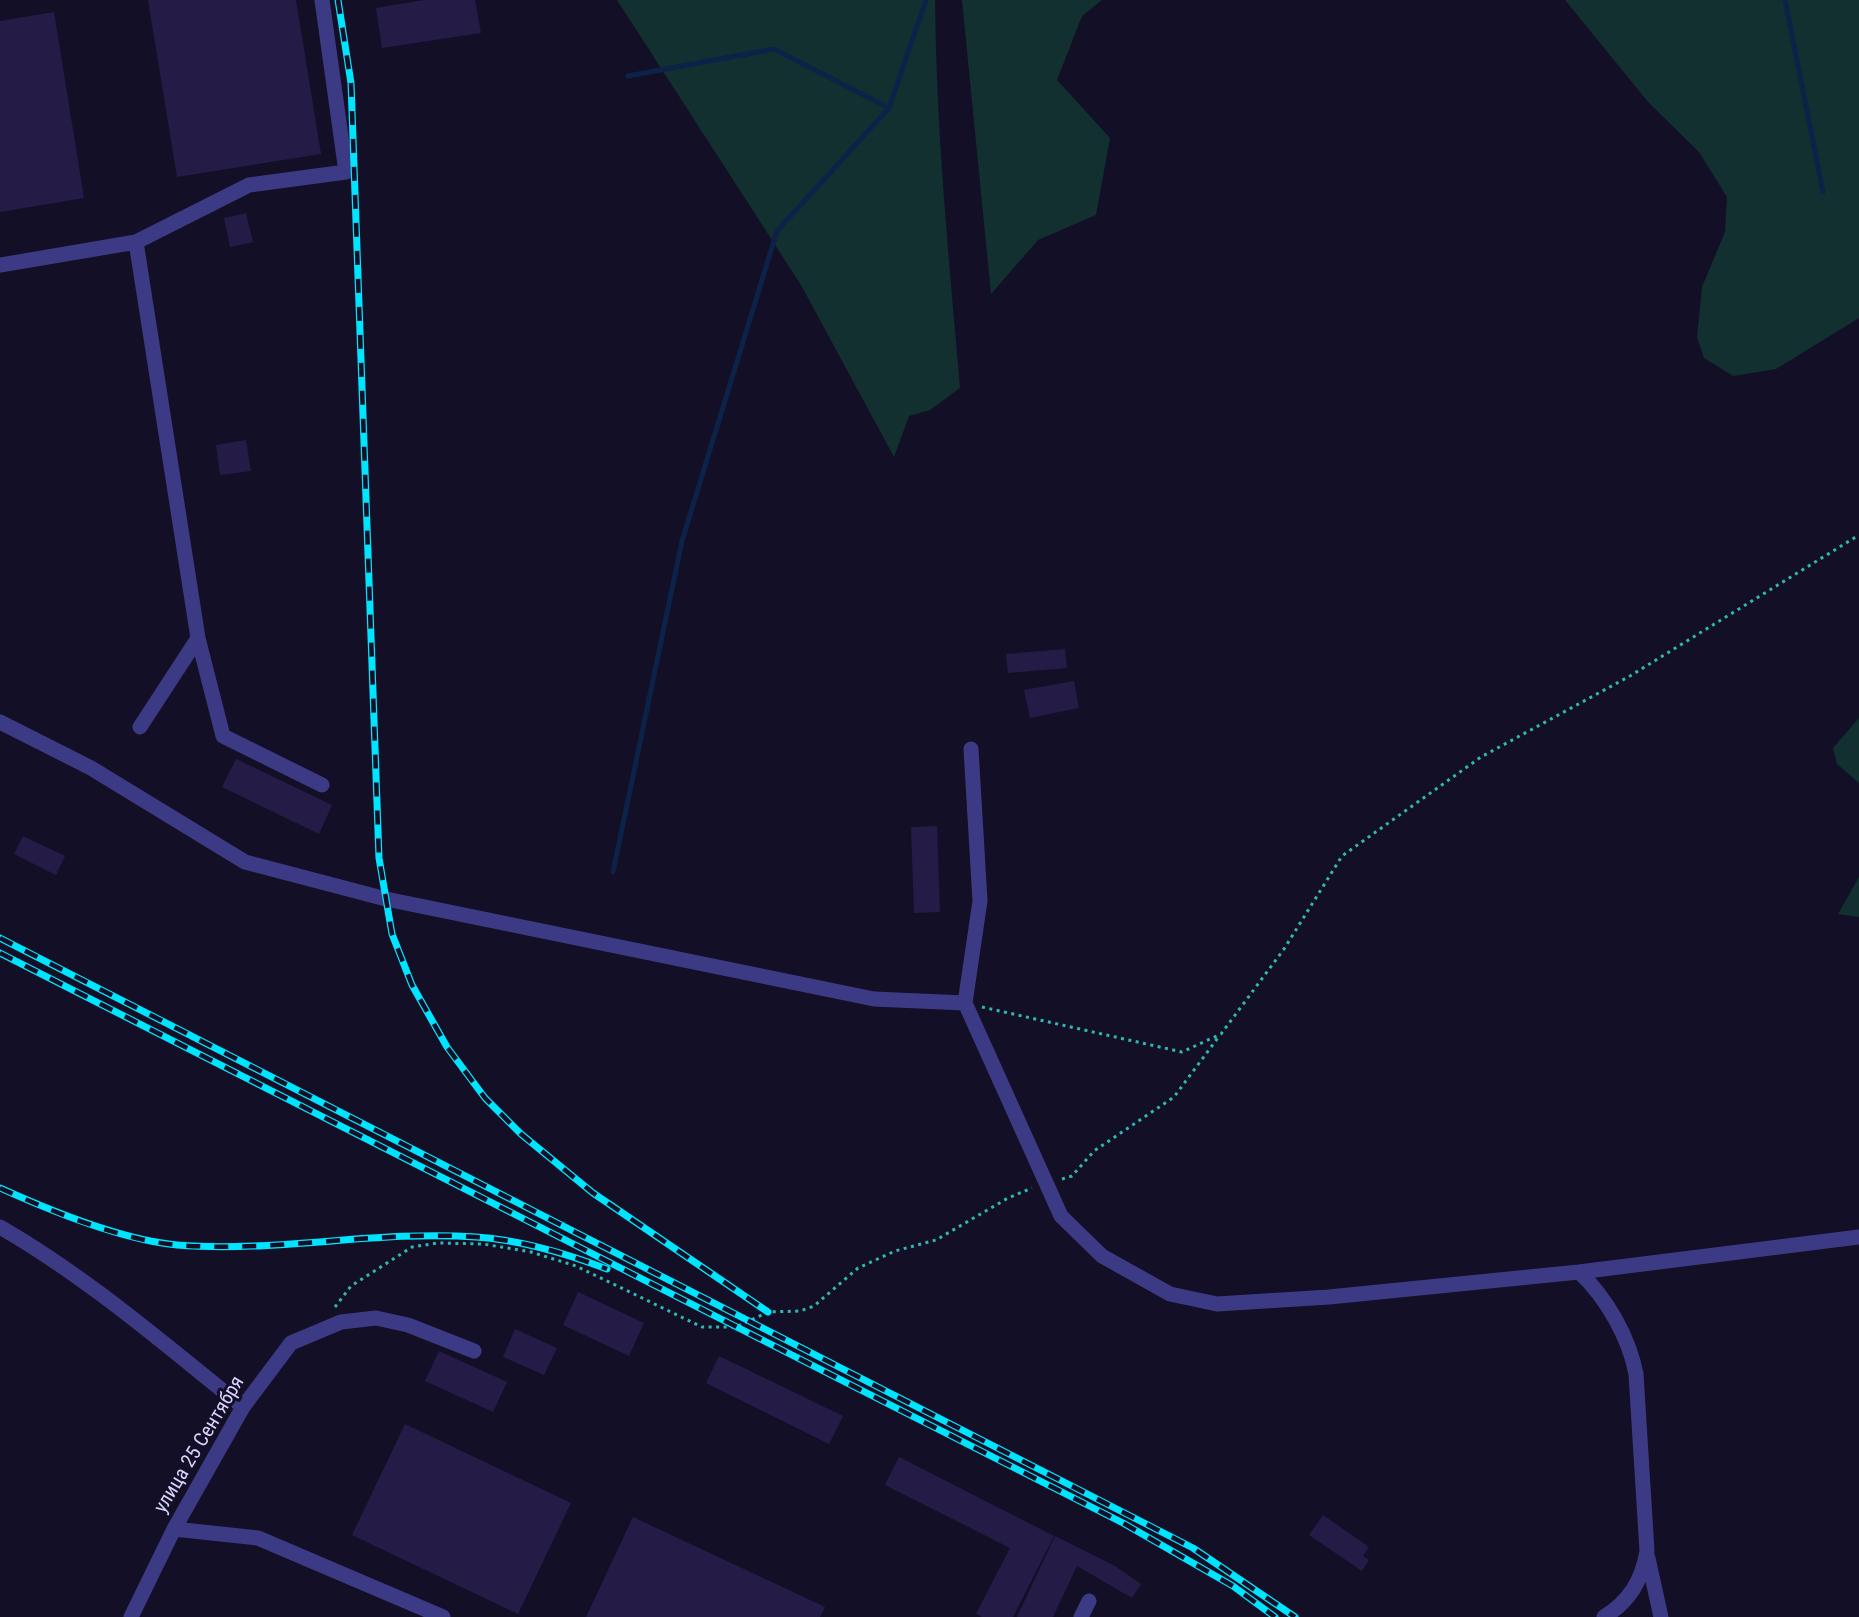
<!DOCTYPE html>
<html>
<head>
<meta charset="utf-8">
<style>
  body { margin:0 }
  canvas { display:block; background:#130f26 }
</style>
</head>
<body>
<canvas width="1859" height="1617"></canvas>
<script>
const c = document.querySelector('canvas').getContext('2d');
c.lineJoin = 'round';
function fillPath(path, color) { c.fillStyle = color; c.fill(path, 'evenodd'); }
function stroke(path, color, width, dash) { c.strokeStyle = color; c.lineWidth = width; c.lineCap = dash ? 'butt' : 'round'; c.setLineDash(dash || []); c.stroke(path); }
function label(font, color, halo, rows, align = 'center') {
  c.font = font + ' "Roboto Condensed",sans-serif'; c.lineWidth = 6; c.setLineDash([]); c.textBaseline = 'middle'; c.strokeStyle = halo; c.fillStyle = color; for (const [text, x, y, turn = 0] of rows) {
    c.save(); c.translate(x, y); c.rotate((+turn || 0) * Math.PI / 180); c.textAlign = isNaN(turn) ? turn : align; if (halo) c.strokeText(text, 0, 0); c.fillText(text, 0, 0); c.restore();
  }
}
fillPath(new Path2D(`
  M617 0H935C936 130 949 259 960 388L930 410 909 416 894 457 801 285Z
  M962 0H1102L1082 16 1057 80 1110 138 1096 215 1038 240 991 294Z
  M1565 0H1859V318L1776 369 1733 376 1704 358 1697 337 1702 287 1725 232 1727 197 1699 152 1649 103Z
  M1859 718V783L1837 764 1833 748Z
  M1859 877V917L1838 914Z`), '#12302f');
stroke(new Path2D(`
  M1785 0 1823 192
  M628 76 774 49 889 108
  M613 872 682 541 777 231 889 108 926 0`), '#0c2248', 5);
fillPath(new Path2D(`
  M148 0H296L321 154 177 177Z
  M424 0H475L481 33 382 48 376 8Z
  M54 12 84 198 0 212V21Z
  M246 213 253 242 230 247 224 218Z
  M246 440 251 471 220 475 216 445Z
  M1065 649 1067 668 1008 673 1006 654Z
  M1074 681 1079 708 1030 718 1024 690Z
  M236 759 332 805 319 834 222 787Z
  M937 826 940 912 914 913 911 827Z
  M23 836 65 856 56 875 14 854Z
  M578 1292 644 1323 629 1356 563 1325Z
  M515 1329 557 1348 544 1375 503 1357Z
  M439 1351 507 1382 493 1412 425 1381Z
  M719 1356 843 1416 829 1444 706 1383Z
  M405 1424 571 1503 518 1614 352 1535Z
  M899 1457 1054 1536 1013 1617H982L976 1614 1010 1548 885 1485Z
  M1323 1515 1369 1547 1363 1556 1369 1560 1362 1571 1309 1535Z
  M633 1517 825 1607 820 1617H586Z
  M1055 1536 1115 1566 1141 1584 1132 1598 1077 1566 1053 1617H1017Z`), '#241b47');
stroke(new Path2D(`
  M982 1007 1182 1052 1221 1034 1284 949 1342 856 1481 757 1630 676 1859 535
  M1062 1179 1072 1176 1094 1151 1174 1097 1220 1035
  M335 1307 351 1286 412 1247 438 1243 483 1244 531 1252 576 1266 702 1327H736L768 1312 800 1311 814 1306 858 1268 895 1251 936 1240 1008 1198 1032 1188`), '#2fb8b0', 3, [3, 4.5]);
stroke(new Path2D(`
  M136 242 198 638 223 736 322 785
  M0 265 136 242 249 185 346 172 322 0
  M0 722 91 768 245 862 386 899 874 999 965 1003
  M140 727 198 638
  M971 749 980 901 965 1003 1061 1216 1102 1256 1170 1294 1217 1304 1329 1297 1579 1272 1859 1237
  M0 1227C87 1277 164 1344 243 1407
  M1579 1272C1606 1297 1629 1337 1636 1374L1647 1551C1642 1580 1630 1601 1604 1617
  M174 1529 258 1538 443 1617
  M1648 1558 1661 1617
  M131 1617 174 1529 243 1407 291 1343 341 1322 376 1318 408 1325 474 1351
  M1081 1617 1089 1601`), '#3d3a85', 15);
const rail = new Path2D(`
  M338 0 351 83 379 858 392 934 412 985 447 1047 485 1098 521 1134 593 1193 768 1312
  M0 938 1193 1548 1295 1617
  M0 953 1123 1523 1233 1586 1275 1617
  M0 1188C51 1211 121 1240 177 1245 277 1253 376 1230 476 1237 521 1240 565 1253 607 1269`);
stroke(rail, '#00e5ff', 7);
stroke(rail, '#130f26', 4.5, [14]);
label('20px', '#d9d4ff', '#130f26', [
  ["улица 25 Сентября",200,1445,-59]
]);
</script>
</body>
</html>
